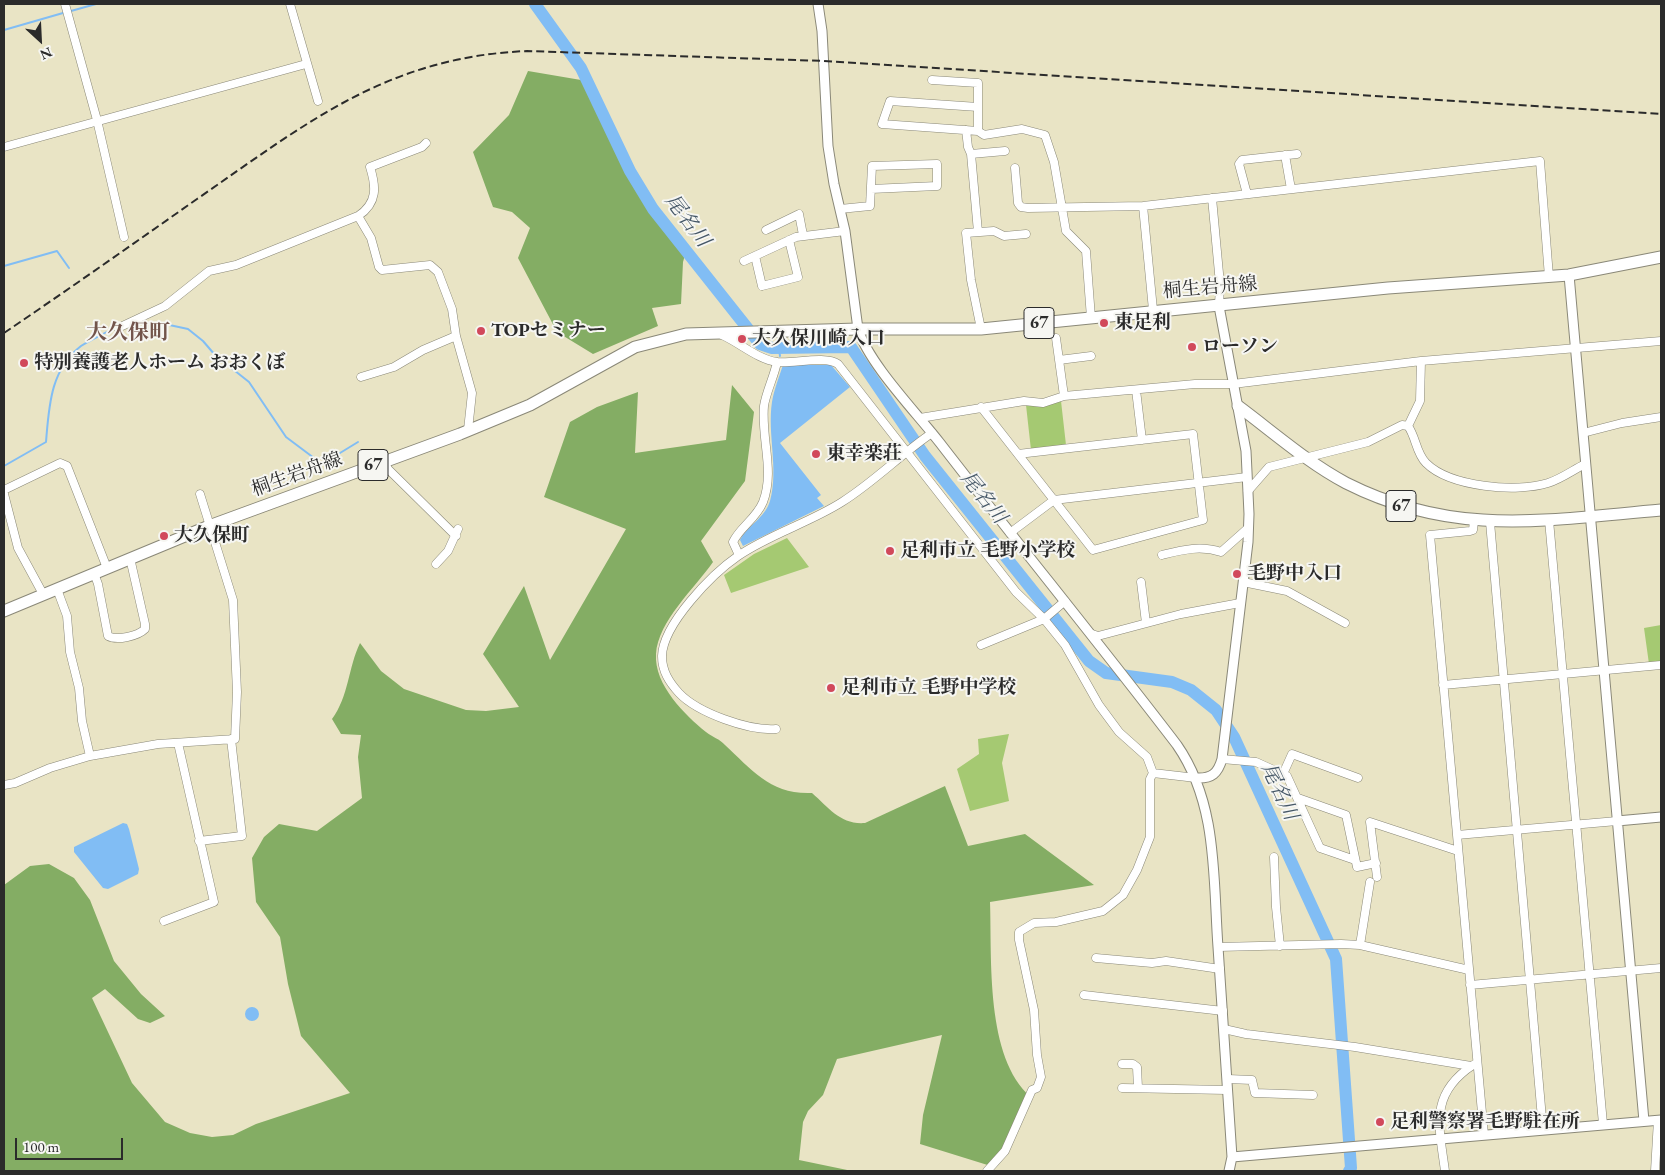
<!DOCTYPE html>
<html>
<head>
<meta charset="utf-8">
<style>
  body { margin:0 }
  #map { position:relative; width:1665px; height:1175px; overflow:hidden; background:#e9e4c5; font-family:"EB Garamond",serif }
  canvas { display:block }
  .frame { position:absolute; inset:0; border:5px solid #2b2b2b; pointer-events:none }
  .north { position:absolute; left:15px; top:15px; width:50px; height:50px; -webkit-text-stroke:4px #f6f6f2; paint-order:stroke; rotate:155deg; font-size:14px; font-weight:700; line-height:20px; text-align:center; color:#2b2b2b }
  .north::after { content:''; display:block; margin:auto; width:18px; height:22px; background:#2b2b2b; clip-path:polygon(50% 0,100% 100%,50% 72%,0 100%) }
  .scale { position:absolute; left:15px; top:1138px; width:108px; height:22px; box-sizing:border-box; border:2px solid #2b2b2b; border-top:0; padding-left:6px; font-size:15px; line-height:18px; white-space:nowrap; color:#2b2b2b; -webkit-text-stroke:4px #f6f6f2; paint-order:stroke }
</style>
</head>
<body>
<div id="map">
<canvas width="1665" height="1175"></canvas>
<div class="frame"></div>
<div class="north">N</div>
<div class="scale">100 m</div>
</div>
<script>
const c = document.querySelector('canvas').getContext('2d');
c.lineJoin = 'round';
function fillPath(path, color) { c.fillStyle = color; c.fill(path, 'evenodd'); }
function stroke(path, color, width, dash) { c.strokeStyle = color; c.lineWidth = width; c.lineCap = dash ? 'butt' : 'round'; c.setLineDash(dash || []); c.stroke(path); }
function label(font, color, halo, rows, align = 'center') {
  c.font = font + ' "EB Garamond","Noto Serif JP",serif'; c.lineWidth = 4; c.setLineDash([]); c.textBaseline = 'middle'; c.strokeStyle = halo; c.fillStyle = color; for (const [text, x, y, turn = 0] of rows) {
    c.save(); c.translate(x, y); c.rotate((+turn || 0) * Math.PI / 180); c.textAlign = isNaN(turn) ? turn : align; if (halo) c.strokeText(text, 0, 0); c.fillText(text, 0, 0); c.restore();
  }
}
fillPath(new Path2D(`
  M1061 401 1066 445 1031 450 1026 405Z
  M787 538 809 567 731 593 724 575 754 554Z
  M1661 625V663L1649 664 1644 628Z
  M1009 734 1002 763 1009 801 970 811 957 769 979 754 978 739Z`), '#a5c972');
fillPath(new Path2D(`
  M528 71 581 80 637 189 685 255 683 262 681 304 652 308 658 326 593 354 557 332 518 258 530 228 512 212 493 207 473 152 509 115Z
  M732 385 754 412 745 481 701 541 713 562C695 588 658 621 656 654 654 685 685 715 706 732 712 737 720 739 725 745 752 770 771 795 812 793 829 808 841 825 865 823L945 786 968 846 1025 834 1094 885 990 902C992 958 985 1058 1031 1097L994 1167 920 1144 923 1115 942 1035 837 1059 823 1095 808 1111 803 1122 799 1160 852 1171H4V885L30 866 49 864 74 878 90 900 114 961 141 994 165 1016 150 1023 138 1019 105 989 92 998 132 1083 165 1122 190 1133 212 1137 233 1135 256 1124 350 1093 301 1036 288 984 280 937 256 902 252 858 264 837 279 824 317 831 362 798 358 757 361 735 341 734 332 719C349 696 348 668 360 643L381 671 404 689 466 710 486 711 519 707 483 654 524 586 550 660 626 529 544 497 570 422 597 407 638 392 635 453 726 440Z`), '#84ad64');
fillPath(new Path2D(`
  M783 365H831L850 387 780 443 821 495 817 498 824 506 743 546 740 540C747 526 765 518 770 501 779 469 767 434 772 402 774 390 779 377 783 365Z
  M123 823 127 824 129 829 139 869 138 874 108 889 103 888 74 852V847Z
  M245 1014a7 7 0 1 1 14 0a7 7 0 1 1-14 0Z`), '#81bdf4');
stroke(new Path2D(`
  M71 11 96 4
  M4 30 63 13
  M4 266 57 251 69 268
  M160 323 188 329 203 341 215 355 249 382 286 437 322 464 358 442
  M779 349 780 356
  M4 466 46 442C49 407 50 370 81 346 90 340 102 335 112 329`), '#81bdf4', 2);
stroke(new Path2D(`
  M535 4 581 68 630 171 653 209 760 344 772 348 851 347 925 456 1089 661 1106 673 1172 682 1191 690 1216 710 1234 737 1336 959 1351 1168 1349 1171`), '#81bdf4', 12);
const minor = new Path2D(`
  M65 4 97 120 124 237
  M290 4 318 101
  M932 80 978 83V107
  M966 130 968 147 971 154 978 232
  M978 131V107L890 101 882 124 978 131 984 135 1022 129 1045 135 1054 162 1066 231 1086 251 1091 318
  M4 147 306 64
  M971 154 1005 151
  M1285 155 1291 189
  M1015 168 1018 203 1021 207 1028 208 1143 206 1540 161 1549 277
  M1247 194 1239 164 1242 160 1297 154
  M1212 198 1220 284 1219 306
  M1143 206 1153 310
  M840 209 870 206 872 166 937 164V186L871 189
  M358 216 371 238 379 267 382 270 430 265 438 272 452 309 456 336 472 393 468 430
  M766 230 799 214 803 235
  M755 256 762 286 798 277 789 240
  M744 261 796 237 845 231
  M118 328 165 306 209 271 236 265 358 216C378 203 376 186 370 167L422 147 426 143
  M981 329 971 280 966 233 994 231 1004 236 1026 234
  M722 335C740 343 757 359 777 362 793 364 825 355 838 364L1016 592 1044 619 1065 645 1099 705 1119 732 1147 757 1153 773 1150 779V837L1137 870 1123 895 1103 911 1056 922 1034 923 1019 932V940L1034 1010 1037 1055 1041 1077 1037 1088 1032 1090 1005 1151 987 1171
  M1056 338 1064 396
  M1059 360 1091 356
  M361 377 394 367 423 350 456 336
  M1136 390 1142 440
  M981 407 1093 550 1203 520 1193 434 1018 454
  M920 418 1024 401 1043 403 1064 396 1195 384H1233L1421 361 1661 341
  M1408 426C1416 437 1416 453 1426 463 1450 487 1517 493 1548 483 1561 479 1573 470 1585 464
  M1408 426 1420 401 1421 361
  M1583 433 1622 423 1661 417
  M384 461 388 469 456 536
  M4 490 60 463 67 466 107 568
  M1248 491 1269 467 1368 442 1402 425 1408 426
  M4 494 18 548 43 594
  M1549 520 1603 1124
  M1474 521 1473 530 1470 531 1430 535 1484 1135
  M1490 522 1543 1130
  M1010 533 1054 500 1247 477
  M739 555 733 542C740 527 756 519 763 502 775 471 761 439 764 406 766 392 774 377 777 362
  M1162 555C1182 550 1200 545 1221 552L1248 528
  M436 564 448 551 458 529
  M94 573 98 584 108 636C117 641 138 636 145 629V624L130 558
  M1141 582 1146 623
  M1243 582 1287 591 1345 623
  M57 589 67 616 70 652 79 688 82 721 90 756
  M1092 634 1098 636 1181 614 1240 603
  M981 645 1044 619 1065 601
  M1443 685 1661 665
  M776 729C749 731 698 713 679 693 669 682 662 671 662 656 663 624 712 574 738 556 770 534 809 523 842 502 874 482 901 454 932 433
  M1222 759 1256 762 1287 776 1320 848 1355 860
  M1153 773 1196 778
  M1283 774 1292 754 1358 778
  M4 785 15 783 50 768 90 756 158 744 235 739 237 692 233 600 200 494
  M1298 798 1346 815 1357 867 1376 863
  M1457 835 1617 821
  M199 841 242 836 231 739
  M1274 857 1276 907 1280 946
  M1377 877 1370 822 1458 851
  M164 921 214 902 178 743
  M1360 945 1370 882
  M1218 947 1341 944 1360 945 1469 970
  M1096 958 1152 963 1166 961 1220 969
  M1470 985 1661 968
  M1084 995 1223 1011
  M1224 1029 1246 1034 1355 1047 1471 1066
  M1122 1064H1133L1137 1067 1138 1088
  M1228 1079 1252 1080 1255 1093 1313 1095
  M1122 1088 1227 1090
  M1445 1171C1439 1126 1429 1094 1473 1065
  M1655 1171 1658 1120`);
const tertiary = new Path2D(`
  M818 4 822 31 828 146 834 184 845 231 858 329C869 364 916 412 940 443 1018 544 1099 643 1177 745 1218 804 1213 878 1218 947 1223 1017 1227 1087 1232 1157L1229 1171
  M1569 275 1644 1121
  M1196 778C1212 779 1218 773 1222 759L1248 542 1249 514 1246 451 1219 306
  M1617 821 1661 817
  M1232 1157 1661 1120`);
const primary = new Path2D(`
  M1238 406C1273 432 1308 463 1346 483 1455 538 1546 520 1661 510
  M4 611 209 526 460 434 530 405 635 347 686 334 858 329H981L1388 288 1569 275 1661 257`);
stroke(minor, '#8a8878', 9);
stroke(tertiary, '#8a8878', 11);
stroke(primary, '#8a8878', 13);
stroke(minor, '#fff', 8);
stroke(tertiary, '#fff', 9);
stroke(primary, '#fff', 11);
stroke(new Path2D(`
  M4 333C69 289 133 244 197 199 307 123 387 57 527 51L824 61 1661 114`), '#2b2b2b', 2, [8, 4]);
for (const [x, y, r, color] of [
  [1104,323,5,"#d1495b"],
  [481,331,5,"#d1495b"],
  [742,339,5,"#d1495b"],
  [1192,347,5,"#d1495b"],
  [24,363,5,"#d1495b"],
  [816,454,5,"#d1495b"],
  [164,536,5,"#d1495b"],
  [890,551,5,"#d1495b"],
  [1237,574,5,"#d1495b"],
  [831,688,5,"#d1495b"],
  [1380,1122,5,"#d1495b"]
]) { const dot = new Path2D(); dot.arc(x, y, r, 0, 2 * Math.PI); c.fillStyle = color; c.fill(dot); stroke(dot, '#f6f6f2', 2); }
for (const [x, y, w] of [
  [1039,323,30],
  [373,465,30],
  [1401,506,30]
]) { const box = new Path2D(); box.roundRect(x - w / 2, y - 15.5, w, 31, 4); c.fillStyle = '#f6f6f2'; c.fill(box); stroke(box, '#2b2b2b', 1); }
label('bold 18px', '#2b2b2b', null, [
  ["67",1039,323],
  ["67",373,465],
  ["67",1401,506]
]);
label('19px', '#2b2b2b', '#f6f6f2', [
  ["桐生岩舟線",1210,288,-5],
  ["桐生岩舟線",297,475,-20]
]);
label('bold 19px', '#2b2b2b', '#f6f6f2', [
  ["東足利",1114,323],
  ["TOPセミナー",491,331],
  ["大久保川崎入口",752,339],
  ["ローソン",1202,347],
  ["特別養護老人ホーム おおくぼ",34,363],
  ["東幸楽荘",826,454],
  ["大久保町",174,536],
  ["足利市立 毛野小学校",900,551],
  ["毛野中入口",1247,574],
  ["足利市立 毛野中学校",841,688],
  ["足利警察署毛野駐在所",1390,1122]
], 'left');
label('italic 20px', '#455767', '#f6f6f2', [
  ["尾名川",687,221,53],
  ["尾名川",983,498,51],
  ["尾名川",1279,792,65]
]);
label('bold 21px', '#72544b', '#f6f6f2', [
  ["大久保町",128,333]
]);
</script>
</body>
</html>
